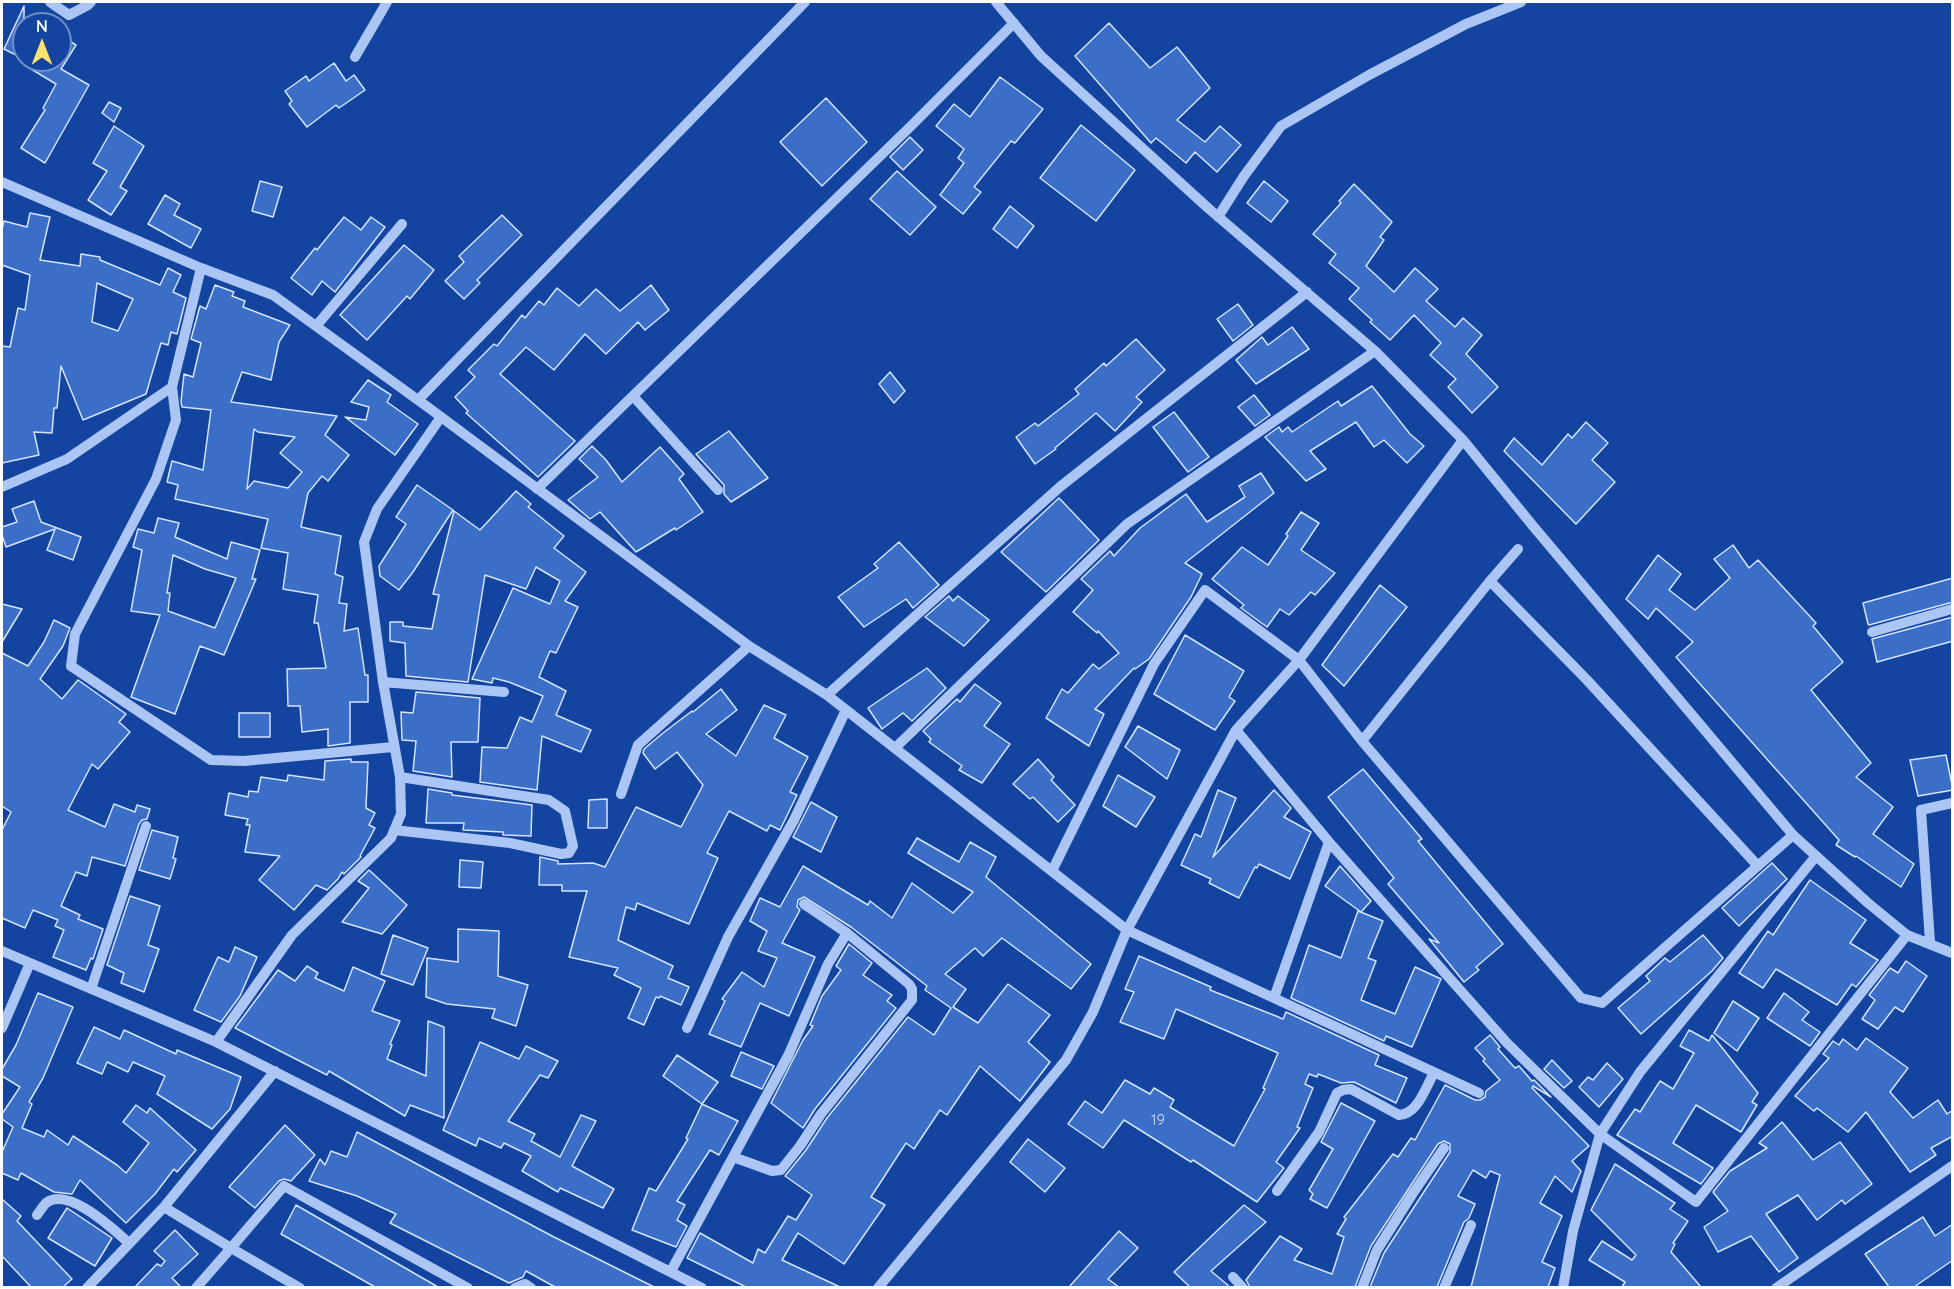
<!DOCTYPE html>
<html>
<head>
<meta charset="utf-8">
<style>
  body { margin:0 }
  #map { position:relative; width:1954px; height:1289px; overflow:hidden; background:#1244a0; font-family:Quicksand,sans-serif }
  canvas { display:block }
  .frame { position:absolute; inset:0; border:3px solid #fff; pointer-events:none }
  .north { position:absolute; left:12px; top:12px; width:60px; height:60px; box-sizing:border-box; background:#1244a0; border:2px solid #718fc6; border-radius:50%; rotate:0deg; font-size:16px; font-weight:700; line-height:24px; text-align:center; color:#fff }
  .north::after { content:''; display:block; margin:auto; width:21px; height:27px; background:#ffe16e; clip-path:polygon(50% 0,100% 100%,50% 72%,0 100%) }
</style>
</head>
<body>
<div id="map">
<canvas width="1954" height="1289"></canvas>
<div class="frame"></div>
<div class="north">N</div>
</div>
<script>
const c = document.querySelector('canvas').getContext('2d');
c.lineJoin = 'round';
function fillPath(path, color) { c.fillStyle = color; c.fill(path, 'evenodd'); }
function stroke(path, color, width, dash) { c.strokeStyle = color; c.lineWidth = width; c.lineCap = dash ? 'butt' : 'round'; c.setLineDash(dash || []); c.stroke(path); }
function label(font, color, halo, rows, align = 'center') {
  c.font = font + ' Quicksand,sans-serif'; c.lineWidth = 5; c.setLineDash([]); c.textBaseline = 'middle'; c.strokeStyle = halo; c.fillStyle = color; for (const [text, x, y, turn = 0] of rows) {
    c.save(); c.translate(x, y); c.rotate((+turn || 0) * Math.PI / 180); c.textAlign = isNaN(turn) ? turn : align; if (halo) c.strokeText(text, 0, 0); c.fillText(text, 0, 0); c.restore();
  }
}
const building = new Path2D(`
  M24 6V59L4 49Z
  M1109 23 1150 68 1177 47 1210 88 1177 120 1205 142 1220 126 1241 145 1217 172 1195 152 1186 163 1156 138 1151 143 1075 56Z
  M60 35 76 45 61 69 89 85 45 163 21 148 45 110 43 108 56 84 31 69 36 60H60Z
  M334 63 346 81 354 75 365 90 339 108 336 105 307 127 289 104 292 101 285 91 306 76 309 81Z
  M1000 77 1043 109 1015 143 1011 141 974 187 981 192 963 214 940 195 964 163 958 158 964 149 936 126 954 104 970 117Z
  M826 98 867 142 822 186 780 142Z
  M109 102 121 108 114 122 102 113Z
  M1081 125 1135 170 1096 221 1040 178Z
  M114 126 144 146 120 187 127 191 111 215 88 200 107 171 93 163Z
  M910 137 923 150 903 170 890 157Z
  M897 171 936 207 910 235 870 199Z
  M260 181 282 187 273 217 252 211Z
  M1264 181 1288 201 1271 222 1247 203Z
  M1354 184 1392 222 1380 237 1384 240 1366 266 1394 292 1415 268 1438 289 1426 301 1455 327 1463 318 1482 335 1466 354 1498 387 1472 413 1448 387 1456 379 1430 355 1441 343 1414 315 1390 340 1370 322 1372 320 1349 299 1359 288 1329 263 1336 254 1313 234 1341 203 1339 201Z
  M165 195 180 204 174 215 201 229 191 248 148 224Z
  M1010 206 1034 226 1017 248 993 229Z
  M30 213 50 217 40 260 80 266 81 254 100 257V260L160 285 168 268 181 275 173 292 186 298 177 334 171 332 168 345 161 343 146 394 83 420 61 366 57 408H54L52 433 34 432 39 455 2 463V346L10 347 18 308 25 310 30 275 2 265V229L4 221 27 227ZM97 283 133 299 118 331 92 322Z
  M502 215 522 235 477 280 480 283 464 299 445 281 464 262 459 256Z
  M344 217 361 230 371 217 385 227 335 292 322 281 312 295 291 278 315 248 317 250Z
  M404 245 434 270 410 299 407 296 367 340 340 315Z
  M215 285 234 292 232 296 245 301 243 307 290 325 279 342 271 380 242 372 231 402 337 416 325 435 349 455 328 481 322 476 308 493 301 527 341 536 335 574 343 577 339 603 347 604 344 631 358 628 365 675H368V702H350V743L328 746V729L302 732 300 706H288L287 669 326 668 318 623H314L318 595 283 589 288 553 261 548 268 519 175 499 178 485 167 482 172 461 203 470 211 410 182 407 181 401 184 374 193 377 201 343 191 339 200 306 206 309ZM254 429 258 432 295 437 280 453 302 472 288 488 254 481 247 489Z
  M651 285 669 310 645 330 638 322 606 354 585 334 554 370 526 347 500 374 575 441 538 477 466 413 468 411 455 397 475 377 468 370 494 344 497 346 522 315 525 318 539 301 544 305 557 288 579 306 596 289 620 311Z
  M1238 304 1253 325 1233 341 1217 319Z
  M1292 327 1309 349 1256 384 1236 360 1262 337 1268 345Z
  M1136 339 1165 370 1136 397 1142 402 1115 431 1096 413 1055 448 1056 449 1035 464 1016 437 1035 423 1038 426 1079 394 1075 389 1104 363 1106 366Z
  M890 372 905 391 894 403 879 384Z
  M368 380 391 395 387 402 418 424 395 455 345 417 366 420 369 407 351 402Z
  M1372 386 1410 434 1424 446 1407 463 1384 440 1374 447 1356 422 1310 451 1326 469 1306 481 1265 437 1279 427 1282 432 1288 427 1292 432 1338 401 1341 406Z
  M1254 395 1270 415 1255 426 1238 407Z
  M1174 412 1209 457 1188 472 1153 427Z
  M1586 422 1608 443 1592 460 1615 482 1576 524 1504 451 1514 438 1542 465 1568 434 1572 438Z
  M729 431 768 478 731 502 724 494V485L696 454Z
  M592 446 606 460 622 482 660 447 684 474 679 479 703 512 676 530 675 528 636 552 600 512 590 519 568 500 598 477 579 459Z
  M1261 473 1274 493 1185 563 1202 574 1191 597 1149 659 1135 669 1134 668 1095 709 1104 714 1089 746 1046 718 1062 689 1068 693 1093 664 1099 669 1119 653 1098 631 1097 633 1073 612 1093 590 1081 579 1110 551 1114 556 1140 528 1186 494 1207 522 1245 497 1239 486Z
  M417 485 453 510 413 572 399 590 380 576 379 566 406 524 396 517Z
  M516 491 531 504 528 507 564 536 554 548 586 572 565 601 578 607 556 653 550 651 539 677 566 691 556 715 591 730 581 752 542 736 537 790 480 782 482 747 507 748 520 717 532 722 543 696 509 682 493 678 492 683 472 679 513 588 550 604 560 581 536 567 526 589 485 575 468 682 406 676 405 643 390 641V622H403V626L432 629 439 595 433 594 454 511 480 530Z
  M1059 498 1099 540 1046 592 1001 552Z
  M34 501 41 522 81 537 73 560 47 550 55 529 6 547 2 535V527L17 522 12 509Z
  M1301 512 1319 523 1301 550 1335 573 1315 595 1311 592 1289 615 1280 609 1267 627 1241 608 1244 605 1212 579 1242 547 1268 565 1288 536 1286 534Z
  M158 518 179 523 175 537 227 559 231 542 260 550 252 579H256L224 655 200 646 175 714 131 697 160 615 131 611 142 550 133 547 138 529 154 533ZM173 555 205 569 236 578 215 628 168 611 170 593H167Z
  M899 542 939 585 913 608 906 599 864 627 838 597 878 568 874 564Z
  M1733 545 1749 568 1758 560 1816 623 1813 626 1843 662 1811 690 1871 763 1856 777 1893 807 1873 834 1914 864 1901 887 1856 856 1855 857 1836 845 1839 840 1676 657 1693 642 1656 608 1648 619 1626 599 1658 555 1681 574 1669 590 1695 610 1730 578 1714 559Z
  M1953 578V602L1869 625 1868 624 1863 603Z
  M1380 585 1407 607 1344 686 1322 665Z
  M949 596 953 601 958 596 989 620 964 646 925 617Z
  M2 604 22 609 2 642Z
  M1953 617V641L1877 662 1872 639Z
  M54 620 70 628 63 646 40 679 62 699 78 680 126 714 119 722 130 732 98 769 92 764 68 810 105 827 114 804 135 812 137 805 150 809 147 819 142 820 139 824 125 866 92 857 87 876 76 872 61 906 80 915 78 919 103 929 93 959 91 958 86 970 53 957 64 930 55 926 58 920 33 910 25 928 2 918V830L11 812 2 806V653L28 666 44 642Z
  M1185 635 1244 671 1229 697 1235 701 1215 730 1154 694Z
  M927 668 946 688 912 721 903 713 882 729 868 708Z
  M975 684 1001 703 984 726 1010 744 982 783 959 770 962 766 929 742 931 739 923 731 957 699 960 702Z
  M721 689 737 710 706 734 736 756 764 705 786 715 774 738 808 757 790 792 797 795 780 830 770 825 767 831 729 811 707 853 718 858 689 924 637 903 635 910 626 907 618 940 673 966 668 978 689 987 681 1005 660 996 659 998 656 997 644 1025 628 1018 641 988 614 975 618 968 569 957 587 891H562V885H539L540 857 558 861V864L593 863 605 867 636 807 681 827 703 785 677 752 655 769 643 753 644 749 663 733 692 711 693 712Z
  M416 692 480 698 478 742H451L452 777 413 771 416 741 402 740 401 712 413 713Z
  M239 713H270V737H239Z
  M1138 726 1180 750 1167 779 1125 747Z
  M1946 755 1953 790 1918 796 1910 760Z
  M351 759V762H368L366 808 375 813 369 825 375 828 360 856 361 857 344 874 342 872 338 879 327 890 316 885 294 910 259 880 280 856 245 852 250 825H246L248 819 225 815 229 793 248 797 249 791 258 792 261 777 287 781 288 775 324 780 325 761Z
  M1038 759 1054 777 1051 780 1075 805 1058 822 1033 797 1030 799 1013 784Z
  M1363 769 1422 839 1418 841 1503 944 1476 967 1479 970 1464 982 1429 939 1439 943 1388 884 1394 878 1328 797Z
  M1118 775 1155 797 1136 827 1103 806Z
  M428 789 452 793V795L532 805 531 836 503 835V832L463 830 464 823H426Z
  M1218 790 1236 798 1213 857 1274 790 1291 808 1284 817 1311 832 1290 879 1259 864 1257 868 1255 867 1239 898 1209 883 1211 879 1181 865 1195 834 1201 837Z
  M607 799V828H588L589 800Z
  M811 802 837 817 821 852 793 837Z
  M152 830 178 837 173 858 176 859 170 879 139 870Z
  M917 838 959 862 970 842 996 857 986 877 1091 964 1071 989 1002 938 983 956 975 948 945 974 966 989 953 1007 978 1023 1008 984 1050 1015 1028 1042 1050 1062 1020 1101 980 1066 947 1115 940 1110 914 1149 906 1143 871 1197 885 1205 844 1264 798 1233 782 1260 840 1287H746L687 1258 700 1233 753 1263 758 1249 765 1253 788 1216 796 1220 812 1195 785 1176 806 1150 827 1118 908 1017 934 1035 951 1008 925 990 927 986 851 927 804 897 798 900 797 907 800 910 782 943 815 957 789 1016 760 1003 741 1047 709 1034 725 1001 722 999 742 972 764 987 777 958 758 951 767 931 750 921 760 898 780 907 803 866 868 905 870 901 892 918 912 883 953 913 973 892 908 853Z
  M460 860 483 862 481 888 459 887Z
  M1772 863 1787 879 1739 926 1722 908Z
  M1340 866 1371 901 1361 912 1325 886Z
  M369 870 407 905 382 934 342 922 369 888 358 881Z
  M1810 880 1866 920 1850 943 1878 960 1856 987 1852 984 1837 1005 1776 969 1763 988 1739 973 1768 931 1773 935Z
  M130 896 160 906 148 945 159 949 144 992 121 983 124 973 107 965Z
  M1358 911 1383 921 1368 958 1376 961 1361 1000 1395 1014 1415 967 1441 979 1412 1047 1386 1036 1384 1041 1291 998 1309 945 1341 958Z
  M458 929 499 931 498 976 528 985 516 1026 492 1018 495 1009 447 1004 426 997 427 958 458 962Z
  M393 935 428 948 413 985 381 974Z
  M1703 935 1723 958 1712 971 1641 1034 1618 1008 1650 981 1646 976 1665 958 1670 962Z
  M849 944 872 963 863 975 892 995 887 1001 896 1008 815 1109 803 1128 771 1103 803 1040 813 1026 810 1025 822 996 841 970 836 966Z
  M235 947 257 957 240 996 221 1022 194 1010 218 957 229 962Z
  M1139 956 1211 987 1210 990 1276 1016 1283 1019 1286 1012 1379 1055 1375 1065 1407 1078 1396 1103 1354 1082 1341 1083 1318 1074 1317 1077 1309 1074 1305 1084 1313 1088 1297 1127 1300 1128 1276 1162 1284 1168 1257 1202 1193 1160 1191 1162 1124 1120 1103 1148 1068 1124 1085 1101 1102 1113 1125 1080 1150 1094 1154 1088 1174 1100 1170 1107 1234 1146 1265 1089 1263 1088 1278 1053 1176 1009 1164 1039 1120 1022 1134 992 1125 989Z
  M1906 961 1927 976 1903 1012 1895 1007 1878 1029 1862 1019 1875 1000 1869 995 1890 968 1898 973Z
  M307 966 318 973 315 978 344 991 353 967 385 981 372 1011 400 1021 390 1044 392 1045 387 1059 426 1076 428 1021 444 1027V1118L410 1105 405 1116 329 1071 327 1075 235 1028 278 970 295 981Z
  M38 993 73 1007 43 1078 29 1102 32 1104 22 1128 44 1137 47 1130 68 1145 73 1136 117 1165 126 1173 149 1143 123 1122 136 1105 147 1113 150 1108 196 1150 177 1172 174 1169 155 1194 126 1223 80 1180 72 1194 54 1192 21 1173 18 1180 2 1173V1152L13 1127 2 1119V1114L20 1087 2 1076V1069L16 1045Z
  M1784 993 1809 1012 1802 1020 1820 1032 1810 1046 1767 1018Z
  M1733 1001 1759 1018 1737 1051 1714 1033Z
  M94 1027 120 1039 124 1030 176 1054 177 1050 241 1077 230 1109 212 1129 157 1094 165 1076 133 1062 128 1072 107 1062 102 1074 77 1063Z
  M1689 1030 1709 1041 1712 1035 1758 1093 1752 1102 1757 1105 1741 1132 1696 1105 1673 1143 1713 1168 1701 1184 1617 1135 1635 1109 1640 1112 1660 1081 1673 1089 1694 1053 1680 1046Z
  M1490 1035 1500 1047 1498 1049 1515 1068 1519 1066 1532 1081 1534 1080 1551 1097 1533 1086 1532 1088 1589 1146 1572 1161 1581 1171 1572 1192 1555 1176 1540 1203 1562 1216 1542 1262 1555 1268 1548 1287H1471L1500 1175 1490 1171 1486 1178 1473 1170 1458 1196 1475 1204 1469 1218 1464 1222 1437 1287H1370L1384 1253 1450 1152V1144L1444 1141 1438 1144 1371 1246 1355 1287H1250L1246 1280 1280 1236 1302 1249 1294 1260 1332 1274 1344 1237 1337 1234 1346 1219 1344 1217 1393 1154 1398 1157 1411 1138 1415 1140 1445 1085 1475 1100H1480L1485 1097 1486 1091 1500 1080 1483 1061 1485 1059 1475 1048Z
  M1866 1038 1908 1068 1890 1092 1913 1118 1938 1100 1947 1114 1953 1110V1136L1931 1148 1936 1155 1910 1172 1866 1112 1848 1132 1817 1108 1814 1111 1795 1096 1829 1058 1823 1054 1833 1041 1839 1045 1843 1039 1857 1050Z
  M480 1042 519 1059 526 1046 558 1061 548 1078 540 1075 508 1121 535 1134 531 1141 560 1157 581 1115 596 1121 572 1166 614 1189 603 1208 560 1188 558 1192 522 1171 531 1156 504 1143 501 1148 479 1138 476 1146 443 1130Z
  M741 1052 774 1066 762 1089 731 1076Z
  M677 1055 718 1082 702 1104 663 1076Z
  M1552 1060 1572 1081 1564 1088 1544 1069Z
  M1607 1063 1623 1079 1599 1107 1579 1087 1588 1077 1593 1080Z
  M1341 1103 1375 1121 1327 1208 1310 1199 1313 1194 1309 1190 1333 1149 1321 1142Z
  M702 1104 738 1121 719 1155 710 1150 677 1201 685 1205 677 1220 687 1226 676 1247 632 1230 649 1188 656 1191 688 1139 686 1138Z
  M1782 1122 1813 1160 1840 1142 1872 1184 1845 1204 1842 1200 1817 1220 1798 1195 1766 1214 1798 1258 1779 1272 1751 1236 1718 1252 1704 1227 1728 1211 1713 1192 1730 1171 1767 1148 1759 1143Z
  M285 1125 315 1155 291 1181 284 1179 279 1181 255 1208 229 1187Z
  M357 1132 552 1236 654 1287H555L526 1271 523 1277 509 1283 390 1223 396 1214 357 1196 309 1181 320 1159 325 1165 331 1151 347 1157Z
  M1028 1139 1065 1168 1045 1192 1010 1162Z
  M1615 1164 1675 1203 1670 1209 1688 1221 1673 1243 1675 1244 1671 1252 1701 1287H1622L1625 1282 1589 1260 1602 1241 1632 1260 1636 1255 1591 1210Z
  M2 1199 21 1216 17 1221 72 1279 63 1287H31L2 1256Z
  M296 1205 438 1287H375L281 1234Z
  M1244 1205 1266 1222 1211 1271 1230 1287H1190L1174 1272Z
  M67 1208 112 1238 95 1266 48 1238Z
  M1923 1217 1935 1236 1953 1224V1260L1914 1287H1889L1865 1254Z
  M175 1230 198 1254 172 1278 181 1287H135L157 1264 161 1266 165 1261 154 1251Z
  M1119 1231 1138 1248 1108 1279 1119 1287H1069Z`);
fillPath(building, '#3b6ec7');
stroke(building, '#d4e3fe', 1.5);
stroke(new Path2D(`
  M50 2 69 15 88 5 91 2
  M996 2 1041 56 1208 208 1375 351 1463 440 1533 526 1793 835 1868 903 1907 935 1952 953
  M355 57 387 2
  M2 182 201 268 273 295 429 408 749 646 827 695 1127 930 1479 1093
  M1218 217 1244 176 1281 126 1369 75 1466 24 1521 2
  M201 268 172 387 176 420 156 479 75 634 71 666 211 760 244 761 393 747
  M317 325 402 224
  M633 396 718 490
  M418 400 805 2
  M2 487 67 459 172 387
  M537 489 910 127 1014 23
  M1490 581 1587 680 1758 866
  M1872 632 1952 609
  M383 682 504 692
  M827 695 1061 486 1307 292
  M1236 730 1329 842 1507 1043 1600 1134 1696 1202 1907 935
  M1362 741 1490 581 1518 549
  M895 748 1127 524 1375 351
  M621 794 638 745 749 646
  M394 830 510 843 561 854 569 853 573 846 565 811 549 800 400 777
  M1052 871 1154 664 1205 590 1299 660 1362 741 1581 998 1602 1003 1793 835
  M804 904 847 933
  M1930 942 1921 810 1952 803
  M2 951 216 1042 702 1288
  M91 989 146 826
  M1274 998 1329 842
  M2 1028 30 963
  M687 1028 728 937 794 820 846 710
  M216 1042 292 935 391 838 401 814 400 777 383 682 364 542 377 509 441 417
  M1277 1191 1319 1132 1337 1093 1343 1090 1351 1089 1399 1115C1418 1114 1425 1088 1434 1073
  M164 1207 231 1248 284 1186 468 1288
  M37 1215C40 1211 43 1206 46 1203 68 1186 113 1229 129 1243
  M671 1271 788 1056 828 964 847 933 909 984 912 989V1000L821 1114 800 1146 781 1170 772 1171 733 1157
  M1233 1277 1243 1288
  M87 1288 164 1207 275 1071
  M196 1288 231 1248 300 1288
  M515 1288 525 1284 531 1288
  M878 1288 1066 1060 1093 1012 1127 930 1236 730 1299 660 1463 440
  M1362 1288 1377 1250 1413 1193 1444 1148
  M1444 1288 1471 1225
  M1563 1288 1573 1231 1600 1134 1640 1072 1816 856
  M1776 1288 1952 1166`), '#abc6f5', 10);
label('15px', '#cedbf1', null, [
  ["19",1158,1120]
]);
</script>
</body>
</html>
